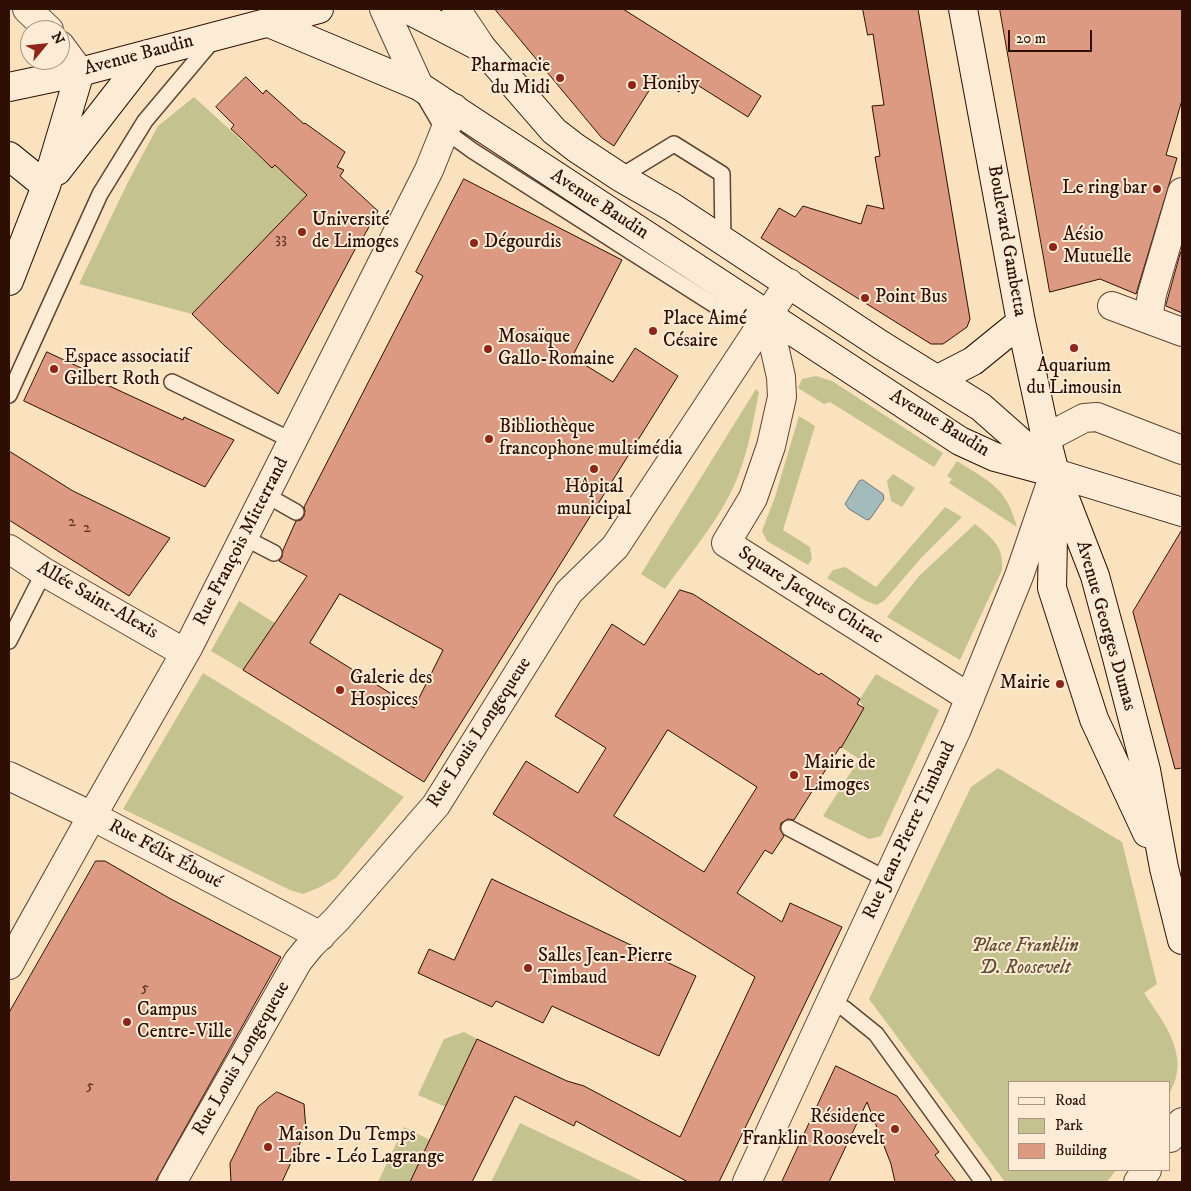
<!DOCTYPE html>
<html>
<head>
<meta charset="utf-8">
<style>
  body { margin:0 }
  #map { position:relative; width:1191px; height:1191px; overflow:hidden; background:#fae2bf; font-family:"IM FELL DW Pica",serif }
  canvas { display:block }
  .frame { position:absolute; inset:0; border:10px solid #2f0e03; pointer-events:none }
  .legend { position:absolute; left:1008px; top:1081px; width:162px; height:90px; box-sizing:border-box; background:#fcecd5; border:1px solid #aa9381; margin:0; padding:6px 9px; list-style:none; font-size:15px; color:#2f0e03 }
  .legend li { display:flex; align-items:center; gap:10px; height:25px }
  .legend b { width:25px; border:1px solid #aa9381 }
  .north { position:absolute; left:20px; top:20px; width:50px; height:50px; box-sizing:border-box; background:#fcecd5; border:1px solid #aa9381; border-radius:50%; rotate:62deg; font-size:14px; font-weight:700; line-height:20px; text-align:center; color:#2f0e03 }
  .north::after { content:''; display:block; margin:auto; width:18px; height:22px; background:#8f2418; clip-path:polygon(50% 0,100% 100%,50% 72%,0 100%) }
  .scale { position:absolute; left:1008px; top:30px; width:84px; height:22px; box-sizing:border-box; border:2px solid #2f0e03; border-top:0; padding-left:6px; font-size:15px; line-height:18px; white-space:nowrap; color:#2f0e03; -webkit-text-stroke:4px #fcecd5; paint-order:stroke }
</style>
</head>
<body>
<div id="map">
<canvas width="1191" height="1191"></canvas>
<div class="frame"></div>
<ul class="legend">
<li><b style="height:6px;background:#fcecd5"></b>Road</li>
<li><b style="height:14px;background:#c4c28e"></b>Park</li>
<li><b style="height:14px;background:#dd9a82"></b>Building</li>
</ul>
<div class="north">N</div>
<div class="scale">20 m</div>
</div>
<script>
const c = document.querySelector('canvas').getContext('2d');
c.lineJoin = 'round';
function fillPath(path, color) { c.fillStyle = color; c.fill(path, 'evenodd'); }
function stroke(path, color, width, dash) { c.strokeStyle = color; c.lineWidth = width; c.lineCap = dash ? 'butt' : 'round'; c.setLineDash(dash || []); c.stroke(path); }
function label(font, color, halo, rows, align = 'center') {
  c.font = font + ' "IM FELL DW Pica",serif'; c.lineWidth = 4; c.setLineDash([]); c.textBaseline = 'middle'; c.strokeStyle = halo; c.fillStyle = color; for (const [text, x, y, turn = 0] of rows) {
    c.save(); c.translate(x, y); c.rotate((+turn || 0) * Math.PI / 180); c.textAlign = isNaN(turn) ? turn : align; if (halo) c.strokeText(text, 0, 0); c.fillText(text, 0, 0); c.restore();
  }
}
fillPath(new Path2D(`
  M194 97 272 168 277 164 279 169 307 195 192 314 79 284 128 182 158 126Z
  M816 376 832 381 943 453 934 467 830 402 824 404 798 388 802 379Z
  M756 389 759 392C752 428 746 465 728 498 711 530 686 559 665 589L641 574Z
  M799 416 815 426 783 530 810 547 812 559 808 565 767 541 762 531 775 497Z
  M957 461C990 482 1006 487 1017 527L949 483 952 479 947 476Z
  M893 474 915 488 902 507 891 501 887 481Z
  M945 507 962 517 921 558 885 600 877 605 866 601 827 578 833 570 845 567 876 587Z
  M975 524C992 538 1004 546 1002 570L960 660 887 617 919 576Z
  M239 601 275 623 243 670 211 651Z
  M203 673 404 797 336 878 318 888 303 894 290 890 123 809Z
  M876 674 939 710 881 836 869 839 823 816 859 759 841 747 864 708 859 700Z
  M998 768 1122 842 1157 984 1144 993C1164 1023 1191 1056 1170 1092V1082H1010V1170H1116L1107 1182H1005L869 999 971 787Z
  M464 1032 477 1039 446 1107 418 1095 444 1039Z
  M520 1123 644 1182H491Z
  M404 1127 430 1140 410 1182H378Z`), '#c4c28e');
const water = new Path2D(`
  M863 480 883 494 884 499 870 519 867 520 849 509 845 504 859 481Z`);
fillPath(water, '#a2bbbc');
stroke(water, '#747672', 1);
const building = new Path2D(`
  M495 9H623L761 96 748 117 688 79 679 92 657 78 614 146 602 138Z
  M863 9H918L970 319 967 327 943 344H931L761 238 779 208 795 217 803 206 861 224 867 205 884 209 875 157 880 156 872 106 884 105 873 34 868 35Z
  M1000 9H1182V100L1166 155 1177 158 1136 294 1100 279 1050 292Z
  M246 77 263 94 266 90 304 124 305 123 345 152 337 167 344 170 340 176 378 211 361 241 360 240 278 394 225 346 192 314 307 195 275 165 272 168 241 138 231 129 234 125 216 107Z
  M464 179 622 260 572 357 613 382 635 348 678 376 424 782 243 670 307 576 279 561 282 557 283 550 296 521 301 520 304 516 305 511 304 507 423 276 416 272ZM340 594 443 650 414 708 310 643Z
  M1181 252H1182V313L1166 306Z
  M47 352 94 374 92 378 183 420 184 417 234 440 205 487 24 401Z
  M9 451 73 491 170 538 129 596 9 520Z
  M1182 530V768L1175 769 1133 612Z
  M680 590 693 594 819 675 821 673 860 699 857 704 864 708 841 748 840 747 794 820 788 819 781 823 780 829 784 836 772 854 765 850 737 893 782 922 790 903 842 927 719 1182H688L576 1121 574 1126 515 1096 472 1182H410L477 1039 567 1081 584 1086 680 1137 755 977 493 814 526 761 578 793 606 748 555 716 612 624 644 645ZM668 730 757 787 704 872 614 816Z
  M96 861H105L169 898 281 957 155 1182H9V1013Z
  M492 879 696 976 659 1056 552 1006 543 1023 496 1001 492 1007 418 973 429 949 454 960Z
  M836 1066 897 1096 939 1152 935 1155 956 1182H895L891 1164 867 1102 829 1182H782Z
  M277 1092 304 1104 306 1130 282 1182H231L230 1163 258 1107Z`);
fillPath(building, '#dd9a82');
stroke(building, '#2f0e03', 1);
const service = new Path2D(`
  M424 96 444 130 473 151 716 306 726 311 758 314
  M620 177 674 144 722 174 723 241
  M172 382 293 441
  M9 395 100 194 145 121 214 39
  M266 495 296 512
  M245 538 274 553
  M9 641 44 572
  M789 828 888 880
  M832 1002 845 1009 876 1034 983 1182`);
const minor = new Path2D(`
  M27 9 49 30
  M384 9 419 86
  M456 9 482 48
  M60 45 80 72
  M1112 306 1182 332
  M767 315 781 377 782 397 771 446 753 498 726 543 970 698
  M1148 319 1152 294 1182 192
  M1046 438 1084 418 1097 417 1182 450
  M9 549 44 572 185 653
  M9 776 92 816 321 936
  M9 965 92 816 189 646 429 170 454 108
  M1170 1138 1182 1122
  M172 1182 298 961 311 945 337 919 436 805 569 592 615 547 789 283
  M747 1182 957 729 1019 576 1052 480
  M1138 1182 1147 1170`);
const secondary = new Path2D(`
  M407 9 482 48 554 131 576 148 620 177 672 207 881 345 981 407 1050 468
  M963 9 1021 322 1046 438 1055 473 1095 576 1116 654 1146 770 1164 868 1182 940
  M269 23 419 86 960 441 995 457 1055 473 1182 512
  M9 87 80 72 319 9
  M9 156 46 186
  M57 171 148 54
  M9 281 46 186 80 72
  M938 379 973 361 1021 322
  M1054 487 1052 588 1094 719 1147 833`);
stroke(service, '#624332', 18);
stroke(minor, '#624332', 30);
stroke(secondary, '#2f0e03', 30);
stroke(service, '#fcecd5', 15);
stroke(minor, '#fcecd5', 28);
stroke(secondary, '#fcecd5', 28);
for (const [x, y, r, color] of [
  [560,78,5,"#8f2418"],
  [632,85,5,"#8f2418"],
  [1157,189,5,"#8f2418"],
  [302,232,5,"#8f2418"],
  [474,243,5,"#8f2418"],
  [1053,247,5,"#8f2418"],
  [865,298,5,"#8f2418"],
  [653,331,5,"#8f2418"],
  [1074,348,5,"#8f2418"],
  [488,349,5,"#8f2418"],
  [54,369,5,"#8f2418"],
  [489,439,5,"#8f2418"],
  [594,469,5,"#8f2418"],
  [1060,684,5,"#8f2418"],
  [340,690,5,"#8f2418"],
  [794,775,5,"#8f2418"],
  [528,968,5,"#8f2418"],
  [127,1022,5,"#8f2418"],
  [895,1129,5,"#8f2418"],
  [268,1147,5,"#8f2418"]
]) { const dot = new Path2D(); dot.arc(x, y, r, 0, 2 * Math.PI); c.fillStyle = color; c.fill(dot); stroke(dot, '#fcecd5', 2); }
label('16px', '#5a3123', null, [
  ["33",281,240],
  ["2",72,523],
  ["2",87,529],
  ["5",145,989],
  ["5",90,1087]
]);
label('19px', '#2f0e03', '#fcecd5', [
  ["Avenue Baudin",139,56,-15],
  ["Avenue Baudin",599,205,33],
  ["Boulevard Gambetta",1006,241,80],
  ["Avenue Baudin",939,424,31],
  ["Rue François Mitterrand",242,542,-63],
  ["Square Jacques Chirac",810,596,32],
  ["Allée Saint-Alexis",97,601,30],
  ["Avenue Georges Dumas",1105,626,74],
  ["Rue Louis Longequeue",480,733,-57],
  ["Rue Jean-Pierre Timbaud",910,831,-65],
  ["Rue Félix Éboué",165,855,28],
  ["Rue Louis Longequeue",242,1059,-60]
]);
label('19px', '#2f0e03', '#fcecd5', [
  ["Pharmacie",550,67,"right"],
  ["du Midi",550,89,"right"],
  ["Honiby",642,85],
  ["Le ring bar",1147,189,"right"],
  ["Université",312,221],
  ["de Limoges",312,243],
  ["Aésio",1063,236],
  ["Mutuelle",1063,258],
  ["Dégourdis",484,243],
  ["Point Bus",875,298],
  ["Place Aimé",663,320],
  ["Césaire",663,342],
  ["Mosaïque",498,338],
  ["Gallo-Romaine",498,360],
  ["Espace associatif",64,358],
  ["Gilbert Roth",64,380],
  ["Aquarium",1074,367,"center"],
  ["du Limousin",1074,389,"center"],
  ["Bibliothèque",499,428],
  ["francophone multimédia",499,450],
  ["Hôpital",594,488,"center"],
  ["municipal",594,510,"center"],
  ["Galerie des",350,679],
  ["Hospices",350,701],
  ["Mairie",1050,684,"right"],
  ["Mairie de",804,764],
  ["Limoges",804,786],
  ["Salles Jean-Pierre",538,957],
  ["Timbaud",538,979],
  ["Campus",137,1011],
  ["Centre-Ville",137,1033],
  ["Résidence",885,1118,"right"],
  ["Franklin Roosevelt",885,1140,"right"],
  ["Maison Du Temps",278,1136],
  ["Libre - Léo Lagrange",278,1158]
], 'left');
label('italic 19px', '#634d34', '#fcecd5', [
  ["Place Franklin",1025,947],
  ["D. Roosevelt",1025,969]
]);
</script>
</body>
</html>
